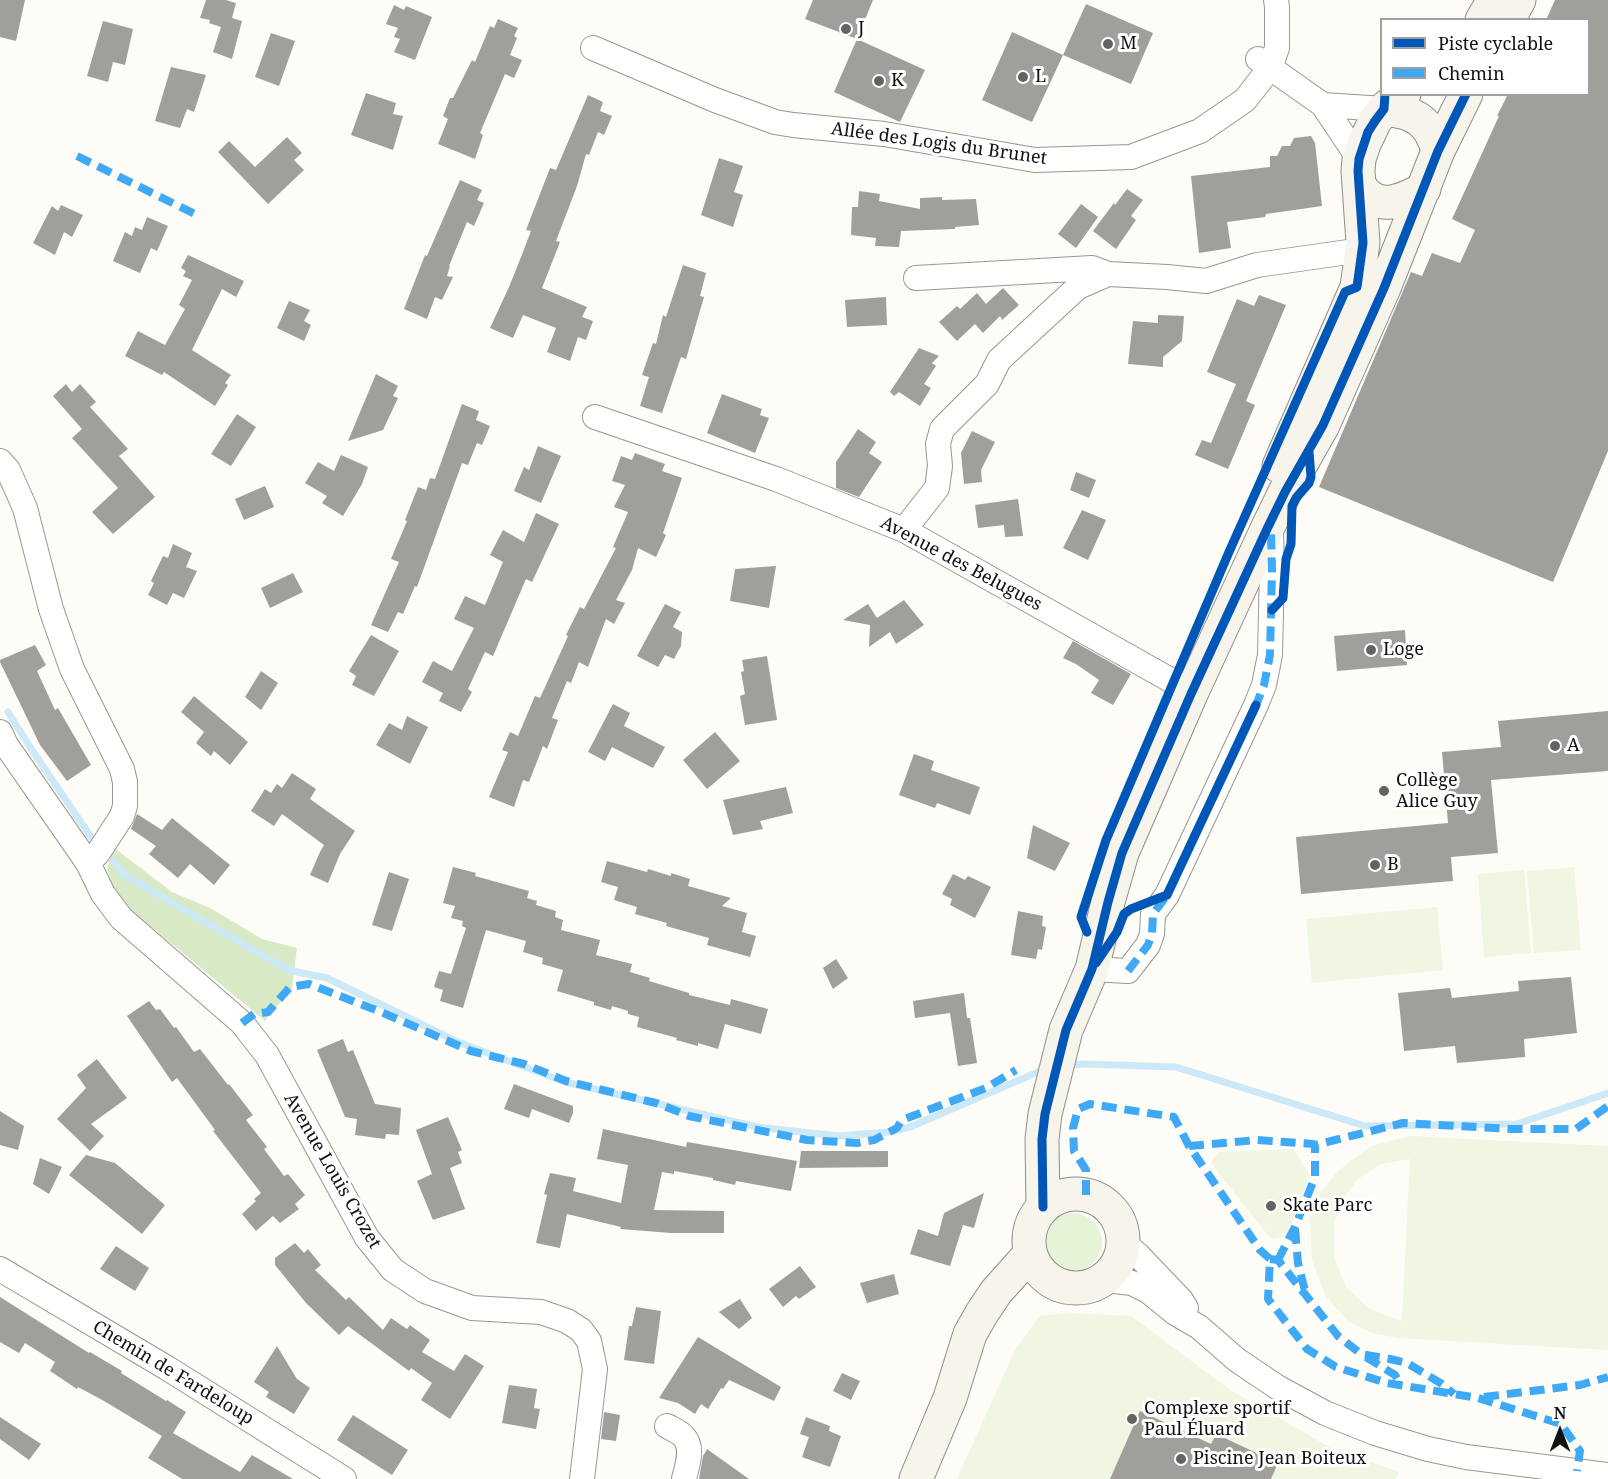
<!DOCTYPE html>
<html>
<head>
<meta charset="utf-8">
<style>
  body { margin:0 }
  #map { position:relative; width:1608px; height:1479px; overflow:hidden; background:#fdfcf7; font-family:"Noto Serif",serif }
  canvas { display:block }
  .legend { position:absolute; left:1380px; top:18px; width:210px; height:78px; box-sizing:border-box; background:#fff; border:2px solid #a0a0a0; margin:0; padding:8px 10px; list-style:none; font-size:18px; color:#111 }
  .legend li { display:flex; align-items:center; gap:12px; height:30px }
  .legend b { width:30px; border:2px solid #a0a0a0 }
  .north { position:absolute; left:1530px; top:1401px; width:60px; height:60px; -webkit-text-stroke:4px #fff; paint-order:stroke; rotate:0deg; font-size:16px; font-weight:700; line-height:24px; text-align:center; color:#111 }
  .north::after { content:''; display:block; margin:auto; width:21px; height:27px; background:#111; clip-path:polygon(50% 0,100% 100%,50% 72%,0 100%) }
</style>
</head>
<body>
<div id="map">
<canvas width="1608" height="1479"></canvas>
<ul class="legend">
<li><b style="height:8px;background:#0057b8"></b>Piste cyclable</li>
<li><b style="height:8px;background:#3fa9f5"></b>Chemin</li>
</ul>
<div class="north">N</div>
</div>
<script>
const c = document.querySelector('canvas').getContext('2d');
c.lineJoin = 'round';
function fillPath(path, color) { c.fillStyle = color; c.fill(path, 'evenodd'); }
function stroke(path, color, width, dash) { c.strokeStyle = color; c.lineWidth = width; c.lineCap = dash ? 'butt' : 'round'; c.setLineDash(dash || []); c.stroke(path); }
function label(font, color, halo, rows, align = 'center') {
  c.font = font + ' "Noto Serif",serif'; c.lineWidth = 6; c.setLineDash([]); c.textBaseline = 'middle'; c.strokeStyle = halo; c.fillStyle = color; for (const [text, x, y, turn = 0] of rows) {
    c.save(); c.translate(x, y); c.rotate((+turn || 0) * Math.PI / 180); c.textAlign = isNaN(turn) ? turn : align; if (halo) c.strokeText(text, 0, 0); c.fillText(text, 0, 0); c.restore();
  }
}
fillPath(new Path2D(`
  M1044 1242a29 29 0 1 1 58 0a29 29 0 1 1-58 0Z`), '#e7f3d7');
fillPath(new Path2D(`
  M113 847 172 892 210 908 262 939 297 948 292 988 265 1021 119 900 107 870Z`), '#d8eac5');
fillPath(new Path2D(`
  M1574 867 1581 950 1534 953 1527 871Z
  M1524 870 1531 953 1484 957 1478 874Z
  M1437 907 1443 970 1312 983 1306 919Z
  M1410 1136 1608 1146V1350L1398 1338 1372 1333 1348 1321 1325 1295 1312 1260 1310 1219 1321 1192 1338 1171 1371 1146ZM1410 1159 1402 1320 1401 1321 1368 1308 1346 1287 1334 1257V1222L1343 1199 1358 1179 1380 1164Z
  M1293 1149 1310 1175 1286 1237 1271 1239 1211 1163 1219 1152Z
  M1068 1313 1131 1316 1230 1390 1331 1448 1399 1472 1396 1479H957L1015 1350 1040 1316Z`), '#f0f6e1');
stroke(new Path2D(`
  M8 712 30 747 89 834 97 844
  M105 852 125 875 270 960 292 971 327 978 458 1042 565 1082 757 1127 838 1136 889 1132 910 1127 1045 1069
  M1065 1066 1084 1064 1176 1067 1365 1126 1517 1124 1608 1093`), '#cde8f7', 7);
fillPath(new Path2D(`
  M0 0H25L16 41 0 37Z
  M206 0H226L236 3 232 18 242 21 232 59 213 52 221 27 209 23 210 20 200 18Z
  M813 0H873L857 39 805 19Z
  M1555 0H1608V451L1553 582 1319 487 1411 272 1422 276 1432 253 1460 263 1475 230 1452 219 1499 116H1497L1508 94H1588V20H1546Z
  M1086 4 1153 33 1131 84 1063 55Z
  M394 5 404 10 406 6 432 17 415 60 394 52 400 39 394 37 398 28 386 24Z
  M498 19 518 28 514 36 517 38 510 55 522 60 514 78 505 74 480 133 483 135 475 159 438 144 448 119 443 116 450 98H453L472 60 475 62 490 26 494 28Z
  M103 21 133 29 125 65 113 62 108 82 87 76Z
  M1012 32 1063 55 1032 122 982 100Z
  M271 33 295 41 279 86 255 77Z
  M857 39 925 70 900 122 834 92Z
  M171 67 206 75 194 112 187 109 180 128 155 121Z
  M366 93 396 103 393 114 403 116 393 150 351 135Z
  M588 95 603 102 600 111 612 116 604 135 598 132 589 155 586 154 577 186 556 241 560 242 542 288 587 307 582 317 593 321 586 340 578 337 570 361 547 352 556 328 523 315 513 338 490 328 509 287 523 252 531 231 526 230 550 168 556 170Z
  M1311 136 1315 143 1322 206 1266 214 1265 217 1227 222 1231 248 1199 253 1191 176 1270 167V156H1277L1282 146H1290L1294 138Z
  M287 137 302 153 294 160 304 170 268 204 218 152 229 141 255 167Z
  M719 158 743 166 734 192 743 195 733 227 701 215Z
  M460 180 482 190 477 200 484 203 474 226 467 222 449 266H450L447 276 453 277 442 300 435 297 427 319 404 309 425 255 427 256Z
  M1127 189 1143 200 1131 216 1136 220 1116 249 1093 231 1114 203 1115 205Z
  M859 191 880 194 879 201 920 209V198L942 197V200L976 199 979 225 955 227V229L901 231 899 247 875 246 876 238 851 235 852 207H858Z
  M1081 204 1098 217 1076 248 1058 234Z
  M61 205 83 215 72 237 64 232 55 255 33 243 52 206 58 211Z
  M147 217 168 226 157 251 151 248 140 273 113 261 125 232 132 236 135 227 142 230Z
  M188 255 244 281 236 297 222 289 192 350 231 375 225 383 228 385 215 406 164 372 162 375 125 356 138 331 165 345 185 309 179 305 192 280 183 276 186 271 181 268Z
  M683 265 706 273 700 296 704 297 686 359 681 357 662 413 640 406 649 377 642 375 653 343 656 344 663 315 666 317Z
  M1003 288 1019 305 1002 320 1000 316 983 333 975 324 957 341 939 322 957 306 960 309 977 293 986 304Z
  M1259 295 1286 305 1246 401 1255 405 1228 469 1195 455 1202 440 1211 443 1236 384 1207 372 1237 299 1254 306Z
  M886 297 887 325 847 327 845 300Z
  M289 301 310 310 304 321 311 325 304 341 277 328Z
  M1158 315 1184 316 1182 341 1163 357V367L1128 364 1133 321 1158 323Z
  M919 348 939 356 932 363 936 366 924 384 931 388 920 406 899 392 894 396 890 392Z
  M376 374 398 386 393 396 398 398 383 430 348 441Z
  M66 384 72 392 80 384 96 402 90 407 128 449 119 456 155 497 113 534 92 512 118 488 72 438 82 429 53 396Z
  M722 394 762 409 760 415 769 418 755 453 707 433Z
  M462 404 479 411 476 420 490 426 482 445 477 443 468 465 462 463 417 587 415 586 403 614 398 612 388 632 371 625 399 562 391 559 407 521 405 520 418 487 426 490 430 478 435 479Z
  M237 414 256 427 231 466 211 454Z
  M858 429 876 442 869 453 882 462 859 497 836 488V462Z
  M972 431 995 442 981 470 982 482 964 484 961 453Z
  M538 446 561 456 541 503 514 491 524 467 529 470Z
  M635 453 665 464 662 471 682 478 663 533 666 535 656 557 638 548 632 570 616 600 625 603 614 624 606 619 588 667 579 662 571 683 567 681 552 718 558 720 547 749 543 746 529 782 523 780 514 807 489 797 508 752 502 750 510 732 518 736 535 696 540 698 568 636 566 635 580 607 584 609 616 548 613 547 628 512 614 507 625 485 612 481 621 456 632 460Z
  M341 455 368 467 362 484 343 516 322 503 327 496 305 483 318 462 334 471Z
  M1076 472 1096 480 1089 498 1070 490Z
  M265 486 274 507 244 520 235 499Z
  M1018 499 1023 536 1005 537 1004 525 978 528 975 505Z
  M1082 510 1106 520 1088 560 1063 548Z
  M536 513 559 524 532 582 526 579 493 656 485 652 468 689 472 692 461 712 439 701 443 693 422 682 433 661 452 671 474 628 454 619 465 596 485 605 503 562 490 555 503 530 524 542Z
  M173 544 192 553 186 567 197 571 184 598 173 593 167 605 148 595 154 583 151 581 163 556 168 558Z
  M776 566 769 608 730 601 735 569Z
  M293 573 303 592 270 608 261 588Z
  M904 600 924 625 896 644 890 632 869 647 870 625 843 620 868 604 877 618Z
  M665 604 681 612 673 627 682 632 681 646 674 659 665 655 658 667 637 656Z
  M1405 630 1407 665 1337 671 1334 636Z
  M371 635 399 651 374 696 352 685 356 676 349 671Z
  M1073 641 1131 674 1113 705 1091 693 1099 680 1076 664 1063 658Z
  M35 645 46 665 37 671 55 710 58 708 91 765 67 781 40 745 0 662V660Z
  M767 656 777 720 745 725 740 696 745 694 741 672 744 671 742 660Z
  M261 671 278 683 261 710 245 697Z
  M194 696 248 742 230 765 214 751 211 756 196 743 204 732 181 712Z
  M613 704 630 713 624 726 665 747 653 768 612 747 605 761 588 752Z
  M1608 711V771L1491 780 1498 853 1451 857 1453 881 1301 894 1296 837 1448 823 1442 752 1501 747 1498 721Z
  M407 716 428 727 410 764 376 745 389 723 402 730Z
  M715 732 740 761 707 789 683 760Z
  M914 754 934 761 931 770 980 787 970 815 937 803 935 808 899 795Z
  M292 773 316 789 310 799 355 831 340 854 328 883 310 875 320 852 324 845 282 814 274 826 251 811 265 789 271 793 277 784 282 788Z
  M786 787 793 813 760 821 763 829 733 835 723 800Z
  M137 814 162 830 172 818 230 865 214 885 190 864 178 878 149 854 156 846 131 829Z
  M1033 825 1070 843 1055 871 1027 858Z
  M607 861 647 872 648 869 671 876V873L690 879 688 886 731 898 722 906 747 913 742 932 756 936 750 957 707 945 709 938 666 926 667 923 635 914 637 907 614 900 618 887 601 882Z
  M453 867 476 873 475 876 529 891 527 898 537 901 536 905 556 911 555 917 563 920 561 930 600 940 596 955 632 964 630 972 650 978 649 981 689 993V995L730 1005 731 999 768 1009 761 1034 725 1024 718 1049 698 1043V1046L676 1040 677 1038 637 1027 639 1017 628 1014V1011L612 1006 611 1010 594 1005V1002L557 991 563 970 542 964 543 958 523 952 526 941 486 930 463 1008 440 1001 443 990 434 987 439 971 451 974 466 928 462 926 463 921 451 918 455 906 443 903Z
  M389 872 409 879 392 931 372 925Z
  M953 874 965 880 968 876 991 887 975 918 950 905 952 899 942 894Z
  M1018 911 1043 916 1042 926 1046 927 1042 950 1038 949 1036 959 1011 955Z
  M836 959 848 978 833 989 823 968Z
  M1571 977 1577 1033 1524 1039 1525 1057 1457 1063 1455 1046 1404 1051 1398 993 1450 988 1452 998 1519 991 1518 981Z
  M964 993 967 1018H970L977 1063 958 1066 950 1013 915 1018 913 1001Z
  M149 1001 156 1010 160 1009 174 1028 176 1027 194 1052 200 1049 228 1085 229 1084 253 1115 246 1120 267 1147 264 1149 284 1176 288 1174 305 1195 295 1204 299 1209 280 1223 273 1216 256 1231 242 1214 256 1201 254 1199 261 1193 213 1131 215 1130 177 1078 172 1082 127 1016Z
  M343 1039 348 1052 353 1050 375 1104 401 1108 399 1135 386 1134 385 1139 355 1135 357 1119 345 1117 317 1050Z
  M97 1059 127 1098 91 1124 104 1136 90 1151 57 1119 86 1088 77 1075Z
  M514 1084 573 1106V1113L569 1123 532 1109 529 1118 504 1109Z
  M0 1111 24 1126 18 1150 0 1145Z
  M448 1117 462 1150 458 1152 462 1163 450 1168 465 1209 433 1220 417 1181 432 1174 416 1130Z
  M603 1129 686 1147 687 1142 797 1161 791 1191 736 1181 735 1185 713 1180V1178L674 1171V1174L662 1172 654 1210 724 1211V1233H671L620 1229 621 1227 567 1214 560 1248 536 1243 547 1195 544 1194 550 1173 576 1178 573 1191 621 1203 628 1165 597 1159Z
  M801 1151H888V1167L799 1168Z
  M86 1155 115 1163 165 1205 142 1234 69 1175Z
  M40 1158 62 1167 49 1194 33 1184Z
  M984 1193 974 1228 963 1225 950 1266 910 1254 918 1229 938 1236 944 1213Z
  M295 1243 304 1253 308 1249 321 1265 315 1270 346 1300 349 1297 383 1330 391 1318 407 1329 410 1325 430 1340 422 1352 454 1371 465 1354 484 1366 450 1419 421 1400 432 1383 411 1368 409 1371 348 1326 339 1335 306 1303 275 1265V1258Z
  M116 1246 149 1268 135 1291 100 1269Z
  M800 1266 816 1287 799 1299 796 1296 783 1307 769 1289Z
  M894 1274 899 1294 867 1303 860 1283Z
  M0 1297 89 1353 90 1352 122 1371 121 1373 166 1401 167 1400 186 1412 173 1433 240 1472 252 1455 293 1479H182L148 1458 162 1436 104 1401 78 1387 77 1389 50 1371 55 1362 25 1343 19 1353 0 1342Z
  M740 1299 752 1318 739 1329 719 1312Z
  M636 1307 661 1311 654 1364 624 1360 629 1326H632Z
  M698 1337 781 1387 774 1401 729 1380 723 1389 721 1388 708 1409 701 1404 695 1414 678 1403 659 1398Z
  M277 1346 297 1379 310 1388 294 1414 266 1397 269 1392 254 1382Z
  M842 1373 860 1381 851 1400 833 1391Z
  M509 1385 537 1389 534 1408 540 1409 536 1429 502 1423Z
  M1140 1411 1211 1444 1216 1434 1278 1463 1271 1479H1110Z
  M604 1412 620 1415 616 1441 601 1439Z
  M353 1415 408 1450 392 1475 337 1440Z
  M0 1417 41 1444 29 1460 0 1439Z
  M806 1417 830 1426 829 1431 841 1436 830 1467 802 1457 809 1437 800 1434Z
  M707 1449 749 1479H699L703 1456Z`), '#a19f9c');
const street = new Path2D(`
  M593 48 715 100 775 122 793 125 884 134 1035 160 1131 157 1200 131 1245 100 1270 68 1277 48V7L1276 0
  M1258 59 1323 105 1359 159
  M1323 105 1384 109
  M916 278 1092 268 1108 274
  M595 417 776 479 904 530 1181 686
  M0 461 8 470 25 508 51 609 72 669 122 769 125 782V806L122 816 98 853 88 863
  M904 530 937 488 940 466 938 444 942 429 987 384 999 360 1078 287 1108 274 1167 277 1206 281 1257 265 1362 250
  M0 732 6 745 88 863 103 894 121 918 242 1023 267 1055 367 1238 393 1270 425 1291 472 1308 541 1312 567 1321 581 1330 589 1341 595 1369 582 1479
  M1092 969 1128 971 1148 945 1152 934 1153 914 1167 895 1256 705 1264 685 1270 655 1272 569 1271 534 1267 529
  M1124 1243 1138 1255 1181 1300 1186 1308
  M0 1269 167 1368 344 1479
  M1104 1280 1132 1283 1148 1291 1175 1313 1199 1327 1237 1360 1277 1387 1325 1413 1375 1433 1428 1449 1466 1457 1608 1475
  M667 1426C672 1429 680 1432 684 1437 694 1448 687 1466 684 1479`);
const secondary = new Path2D(`
  M1482 20 1494 0
  M1508 20 1519 0
  M1384 109C1415 112 1430 121 1438 151
  M1359 184C1376 213 1400 202 1424 189
  M1279 466 1357 287 1363 243 1358 171 1359 159 1364 144 1375 121 1384 109 1404 94
  M1029 1241a47 47 0 1 1 94 0a47 47 0 1 1-94 0Z
  M1043 1207 1042 1139 1045 1114 1066 1030 1092 969 1108 902 1122 853 1191 694 1267 529 1285 492 1323 425 1384 288 1438 151 1466 94
  M916 1479 950 1398 970 1334 982 1313 996 1292 1030 1254`);
stroke(street, '#979795', 26);
stroke(secondary, '#8e8d8b', 35);
stroke(street, '#fffffe', 24);
stroke(secondary, '#f6f4eb', 33);
stroke(new Path2D(`
  M77 156 199 216
  M1255 708 1264 685 1270 655 1272 569 1271 534 1267 529
  M1128 971 1148 945 1152 934 1153 914 1165 898
  M242 1023 254 1014 268 1012 290 987 309 984 381 1012 471 1051 524 1064 566 1081 656 1103 689 1116 807 1140 857 1143 874 1140 897 1128 902 1120 986 1088 1016 1070
  M1189 1146 1257 1140 1313 1144 1315 1145 1403 1123 1512 1129H1576L1608 1106
  M1086 1195V1170L1074 1151 1073 1128 1078 1109 1090 1104 1174 1117 1189 1146 1260 1250 1270 1259 1268 1299 1307 1349 1336 1367 1387 1383 1478 1398 1561 1424 1580 1451 1577 1471
  M1295 1229 1298 1263 1305 1291
  M1270 1259 1278 1260 1338 1336 1361 1354 1390 1359 1407 1363 1442 1384 1454 1394
  M1278 1260 1295 1227 1315 1177V1145
  M1366 1357 1395 1375 1401 1385
  M1484 1397 1580 1385 1608 1377`), '#3fa9f5', 8, [15, 8]);
stroke(new Path2D(`
  M1272 610 1283 598 1286 559 1291 544 1292 506 1296 498 1309 483 1311 477 1309 452
  M1087 932 1081 917 1106 840 1229 552 1345 292 1357 287 1363 243 1358 171 1359 159 1368 132 1375 121 1384 109 1385 94
  M1096 963 1117 932 1124 914 1131 909 1167 895 1256 705
  M1043 1207 1042 1139 1045 1114 1066 1030 1092 969 1108 902 1122 853 1191 694 1267 529 1285 492 1323 425 1384 288 1438 151 1466 94`), '#0057b8', 9);
for (const [x, y, r, color] of [
  [846,29,6,"#646362"],
  [1108,44,6,"#646362"],
  [1023,77,6,"#646362"],
  [879,81,6,"#646362"],
  [1371,650,6,"#646362"],
  [1555,746,6,"#646362"],
  [1384,791,6,"#646362"],
  [1375,865,6,"#646362"],
  [1271,1206,6,"#646362"],
  [1132,1419,6,"#646362"],
  [1181,1459,6,"#646362"]
]) { const dot = new Path2D(); dot.arc(x, y, r, 0, 2 * Math.PI); c.fillStyle = color; c.fill(dot); stroke(dot, '#fff', 2); }
label('18px', '#111', '#fff', [
  ["J",858,29],
  ["M",1120,44],
  ["L",1035,77],
  ["K",891,81],
  ["Loge",1383,650],
  ["A",1567,746],
  ["Collège",1396,781],
  ["Alice Guy",1396,802],
  ["B",1387,865],
  ["Skate Parc",1283,1206],
  ["Complexe sportif",1144,1409],
  ["Paul Éluard",1144,1430],
  ["Piscine Jean Boiteux",1193,1459]
], 'left');
label('18px', '#111', '#fff', [
  ["Allée des Logis du Brunet",939,144,8],
  ["Avenue des Belugues",961,564,28],
  ["Avenue Louis Crozet",332,1171,60],
  ["Chemin de Fardeloup",173,1373,31]
]);
</script>
</body>
</html>
